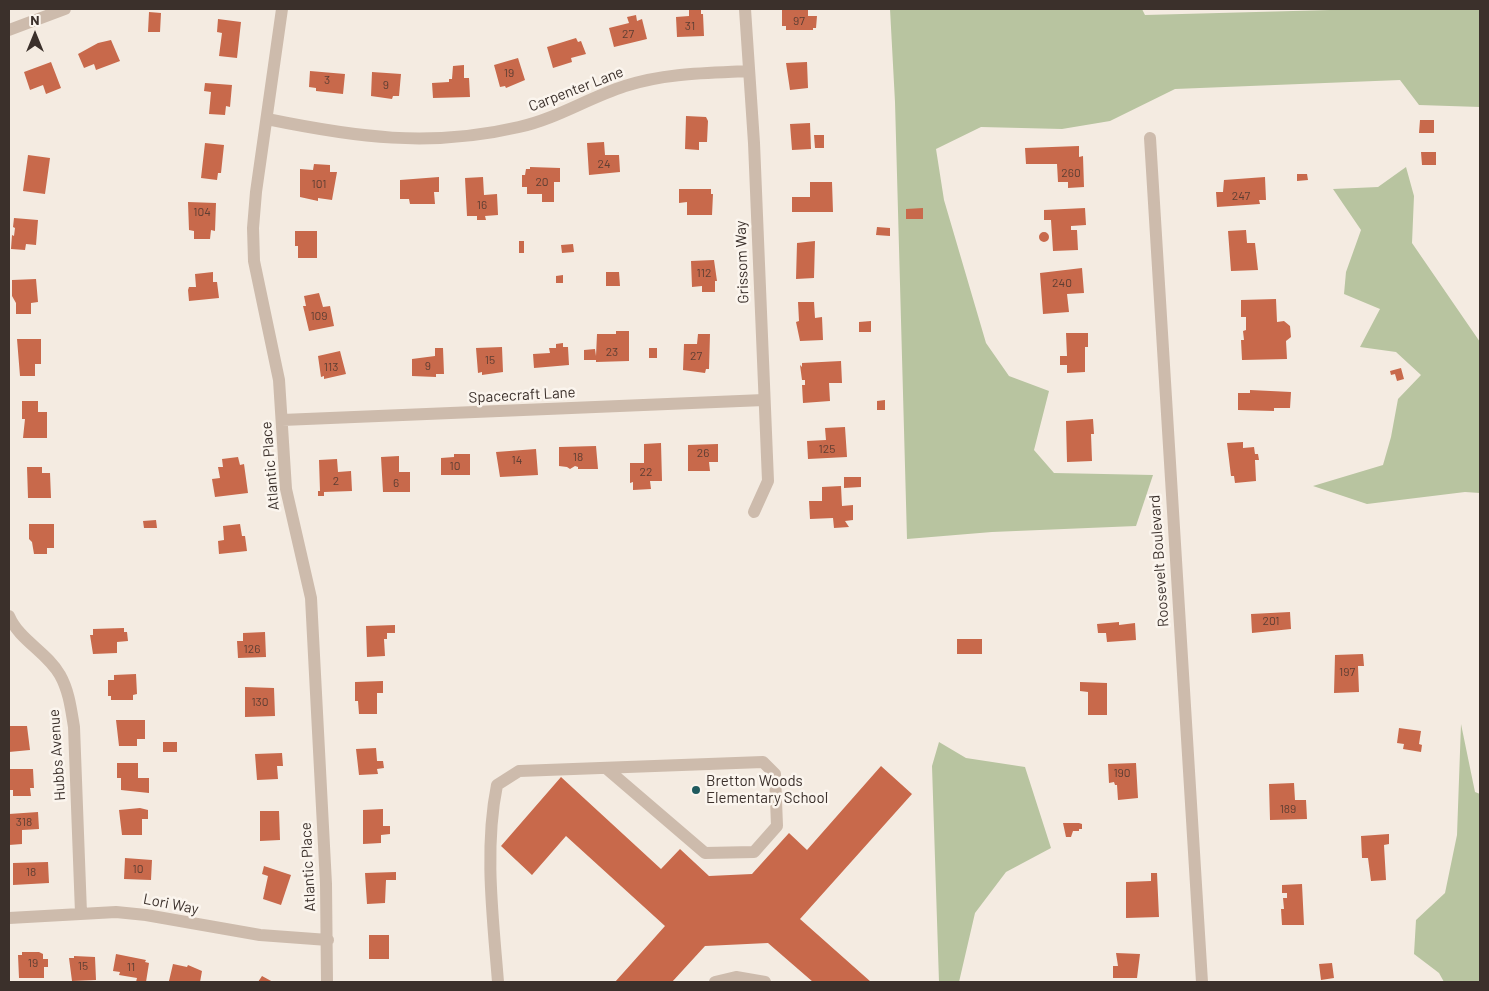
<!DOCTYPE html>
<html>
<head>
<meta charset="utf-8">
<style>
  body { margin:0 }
  #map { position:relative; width:1489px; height:991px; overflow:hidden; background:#f4ebe1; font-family:Barlow,sans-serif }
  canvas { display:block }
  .frame { position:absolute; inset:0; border:10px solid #3b302b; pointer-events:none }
  .north { position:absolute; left:10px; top:10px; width:50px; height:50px; -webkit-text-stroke:4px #fbf5ee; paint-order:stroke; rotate:0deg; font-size:14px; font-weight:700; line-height:20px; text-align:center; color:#3b302b }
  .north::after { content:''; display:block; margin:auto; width:18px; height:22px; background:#3b302b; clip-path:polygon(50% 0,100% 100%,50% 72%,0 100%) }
</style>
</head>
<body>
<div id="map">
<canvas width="1489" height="991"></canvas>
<div class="frame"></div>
<div class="north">N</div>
</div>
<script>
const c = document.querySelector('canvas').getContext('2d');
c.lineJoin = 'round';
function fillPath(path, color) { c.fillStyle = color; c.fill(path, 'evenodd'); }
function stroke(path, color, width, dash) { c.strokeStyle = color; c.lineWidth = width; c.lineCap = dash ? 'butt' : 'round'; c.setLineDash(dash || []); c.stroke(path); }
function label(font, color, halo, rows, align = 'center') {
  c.font = font + ' Barlow,sans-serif'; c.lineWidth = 5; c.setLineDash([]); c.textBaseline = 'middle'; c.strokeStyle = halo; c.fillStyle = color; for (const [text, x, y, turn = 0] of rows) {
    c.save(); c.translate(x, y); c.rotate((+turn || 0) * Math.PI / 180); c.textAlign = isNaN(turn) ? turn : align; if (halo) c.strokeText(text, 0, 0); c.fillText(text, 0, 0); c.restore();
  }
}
fillPath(new Path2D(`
  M890 9H1142L1145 15 1367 9H1480V107L1419 105 1400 80 1175 89 1110 121 1062 129 981 127 936 149 944 200 986 343 1009 376 1049 391 1034 450 1054 473 1153 475 1136 526 992 532 907 539 895 102Z
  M1406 167 1414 196 1412 243 1480 342V493L1465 492 1367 504 1313 486 1383 465 1391 437 1398 399 1421 375 1396 352 1360 347 1380 309 1344 294 1346 272 1361 230 1333 189 1378 187Z
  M1461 724 1475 792 1480 794V982H1444L1439 973 1414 954 1416 920 1445 893 1457 835Z
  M939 742 966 758 1025 767 1051 848 1006 872 975 913 959 982H939L932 766Z`), '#b8c4a0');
fillPath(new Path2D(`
  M689 9H701V14H703L704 36 677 37 676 17 689 16Z
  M808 9V16H817L816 28H813V30H786V26H782V10Z
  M149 12 161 13 160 32H148Z
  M636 15 637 21 642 19 647 39 614 47 609 28 629 23 627 17Z
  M218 19 241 22 237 58 219 56 222 33 217 32Z
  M576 38 578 42 581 41 586 54 571 58 572 62 553 68 547 47Z
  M111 40 120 61 96 70 94 64 84 68 78 54 98 43Z
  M518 58 525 80 506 88 505 86 500 87 494 65Z
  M51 62 61 88 46 94 43 85 30 90 24 72Z
  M807 62 808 88 790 90 786 63Z
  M464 65V78H469L470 97 433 98 432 83 449 82V79H452L453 66Z
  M310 71 345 74 343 94 316 91V88L309 87Z
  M372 72 401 74 399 96H393L392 99 371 96Z
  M205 83 232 85 230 107 226 106 225 115 209 114 211 92 204 91Z
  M686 116 706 117 708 121 707 142H699V150L685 149Z
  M1420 120H1434V133H1419Z
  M810 123 811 149 792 150 790 124Z
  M814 135H824V148H815Z
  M604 142 605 155H619L620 172 589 175 587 143Z
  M205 143 224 145 221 173H218L217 180 201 178Z
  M1079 146V157L1083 156 1084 187 1068 188V182H1058L1057 164H1026L1025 148Z
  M1421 152H1436V165H1422Z
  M28 155 50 158 45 194 23 191Z
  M314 164 330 165V172H337L332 200 318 198V201L300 197V169L313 170Z
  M530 167 560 168V182H554V202H542V194H527V187H522V175H525L526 169H530Z
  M1297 174H1307L1308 180 1297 181Z
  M439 177V192H434L435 204H410L409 199H400V180Z
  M483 177 484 195 497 194 498 215 485 216 486 220H477V216H467L465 178Z
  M1265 177 1266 200H1259L1260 204 1217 207 1216 192H1223L1224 180Z
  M810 182H832L833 212H792V197H810Z
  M679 189H711V194H713L712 215H687V202L679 203Z
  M188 202 216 203 215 231 211 230 210 239H194V231L189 230Z
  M923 208V219H906V209Z
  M1085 208 1086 225 1071 226V230H1077L1078 250 1053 251 1051 220H1044V210Z
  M14 218 38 220 36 245 26 244 25 250 11 249 12 235 14 236 15 228 13 227Z
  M877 227 890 228V236L876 235Z
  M1246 230 1247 243H1255L1258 270 1231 271 1228 231Z
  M295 231H317V258H298V246H295Z
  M1039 237a5 5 0 1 1 10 0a5 5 0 1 1-10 0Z
  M519 241H524V253H519Z
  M815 241 814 278 796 279 797 243Z
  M573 244 574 252 562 253 561 245Z
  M714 260 717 281H715V292H702V286L692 287 691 261Z
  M1082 268 1084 293 1067 294 1069 312 1043 314 1040 273Z
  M213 272V282H217L219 298 189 301 188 290 189 287H196L195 274Z
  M606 272H619L620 286H606Z
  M563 275V283H556V276Z
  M36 279 38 302 31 303V314H16V303L12 296V280Z
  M319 293 323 307 330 306 334 326 309 331 303 306H306L304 296Z
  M1276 299 1277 322 1284 321 1290 326 1291 337 1286 341 1287 359 1242 360 1241 340H1244L1243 331 1246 330V317H1241V300Z
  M798 302H814L815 318 822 317 823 340 800 341 796 322 799 321Z
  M871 321V332H859V322Z
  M616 331H629V361L596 362V360H584V350L595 349 596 356 597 334H616Z
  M1066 333H1088V347H1085V372L1067 373V365H1060V356H1067Z
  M698 334H710L709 369H706L705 373 683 370 684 344H697Z
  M17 339H41V364H35V376H20Z
  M563 343V347H568L569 365 534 368 533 354 550 353 549 348H556V344Z
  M502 347 503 372 482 375V372L478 373 476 348Z
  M435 348H443L444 374H436V377L412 376V359L435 356Z
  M649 348H657V358H649Z
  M340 351 346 374 324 379V376L321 377 318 356Z
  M841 361 842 383H829L830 401 803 403 802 385H805V380H802L800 365 802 367V363Z
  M1401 368 1404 379 1397 381 1395 374 1391 375 1390 371Z
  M1250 390 1291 392 1290 408H1274V411L1238 410V393H1250Z
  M885 400V410H877V401Z
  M22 401H38V412H47V438H23L25 419H22Z
  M1093 419 1094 434H1091L1092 461 1067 462 1066 421Z
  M845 427 847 457 808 459 807 441 826 440 825 428Z
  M1243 442V448L1254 447 1255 454H1258L1259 460H1255L1256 481 1235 483 1234 476H1231L1227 443Z
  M661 443 662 481H650L651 489 633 490V482L630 483V463H644V444Z
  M718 444V462H709L710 471H688V445Z
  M596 446 598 469H578V467L575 466 570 469 567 467 559 466V447Z
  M536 449 538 475 500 477 496 452Z
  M454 454H470V475H441V458L454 457Z
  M399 456V472H410V492H383L381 457Z
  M238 457 240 465 244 464 248 493 215 497 212 479 220 478 218 467H223L222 459Z
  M337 459 338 472 351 471 352 491 324 492V496H318V491H320L319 460Z
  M27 467H42V473H50L51 498H28Z
  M844 477H861V487L844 488Z
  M841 486 842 506 853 505V520L845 521 849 527 834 528 833 518 810 519 809 501H822V487Z
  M156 520 157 528H144L143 521Z
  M29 524H54V548H47V554H34L32 542 29 539Z
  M240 524 242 536H245L247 551 219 554 218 541 224 540 223 526Z
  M1290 612 1291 629 1252 633 1251 614Z
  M1119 622V625L1135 623 1136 640 1107 642 1106 633H1098L1097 624Z
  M395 625V633H387V639H384L385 656 367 657 366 626Z
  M124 628V632H127L128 641 117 642V653L93 654 90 635H93V629Z
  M265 632 266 657 238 658 237 641H243V633Z
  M957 639H982V654H957Z
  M1363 654 1364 666H1358L1359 692 1334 693 1335 655Z
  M136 674 137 694 133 695V700H111V696H108V680H114V675Z
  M383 681V693H377V714H359L358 701H355V682Z
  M1080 682 1107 683V715H1088V692L1080 691Z
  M245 687 274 688 275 716 245 717Z
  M116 720H145V739H137V746H119Z
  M9 726H27L30 750 9 752Z
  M1399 728 1421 731 1419 744 1422 745 1421 752 1403 749 1404 744 1397 743Z
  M163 742H177V752H163Z
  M376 748 377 761H383L384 768 377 769 378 774 359 775 356 749Z
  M282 753 283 766H277L278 779 257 780 255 754Z
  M117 763H138V778H149V793L121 790V778H117Z
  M1136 763 1138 798 1118 800 1117 785H1115L1114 782 1109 783 1108 764Z
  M881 766 912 794 800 919 871 982H813L768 943 705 946 672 982H615L665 926 566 836 532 875 501 846 561 777 661 869 680 849 709 876 752 874 789 833 807 850Z
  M10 769H33L34 788H30L31 796H13V790H9Z
  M1294 783 1295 800H1306L1307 819 1270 820 1269 784Z
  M140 808 148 810V819H142V835H122L119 810Z
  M383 809V826H390V834L381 835V843L363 844V810Z
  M260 811H279L280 840 260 841Z
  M38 812 39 829 22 830V844L9 845V814Z
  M1063 823H1079L1082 824V829H1079V831H1073L1071 837H1066Z
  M1389 834V844L1384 845 1386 880 1371 881 1368 858H1362L1361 836Z
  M125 858 152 860 151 880 124 879Z
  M48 862 49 883 13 885V863Z
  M264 866 291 875 281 905 263 899 268 876 262 874Z
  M396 872V880H386L385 903 367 904 365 873Z
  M1151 873H1157L1159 917 1126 918V882L1151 881Z
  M1302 884 1304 925H1282L1281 909H1284L1283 898H1287V893H1282V885Z
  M369 935H389V959H369Z
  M22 952H39L43 954V959H48V967H44V978H19L18 955H22Z
  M1116 953 1140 954 1137 978H1113V966H1118Z
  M116 954 146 960 145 962 149 963 146 982H136L137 978 119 975 120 972 113 971Z
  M74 956 95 957 96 980 72 981 69 958H74Z
  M1332 963 1334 978 1321 980 1319 964Z
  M173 964 187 967 188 965 202 971 200 982 169 981Z
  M262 976 273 982H258Z`), '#c8694b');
stroke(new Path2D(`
  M282 9 256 192 253 228 254 261 279 380 286 489 311 598 326 884 327 982
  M745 9 754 143 768 481 754 512
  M9 30 65 9
  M267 119C355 137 429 148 519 127 556 119 588 98 625 86 665 73 707 73 749 71
  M1150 138 1202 982
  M282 420 764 400
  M9 616C19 640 47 652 60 675 69 691 71 709 74 727L81 913
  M9 918 116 912 146 915 260 935 328 940
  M498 982C493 918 484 849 497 785L519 771 763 762 775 774 777 826 754 852 705 853 607 769
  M715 982 736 977 765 982`), '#cdbbac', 12);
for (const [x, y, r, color] of [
  [696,790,5,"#1f5a5e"]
]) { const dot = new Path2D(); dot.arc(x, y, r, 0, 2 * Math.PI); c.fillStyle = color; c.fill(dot); stroke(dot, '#fbf5ee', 2); }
label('12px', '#5e3e33', null, [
  ["97",799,21],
  ["31",690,26],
  ["27",628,34],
  ["19",509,73],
  ["3",327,80],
  ["9",386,85],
  ["24",604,164],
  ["260",1071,173],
  ["20",542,182],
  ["101",319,184],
  ["247",1241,196],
  ["16",482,205],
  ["104",202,212],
  ["112",704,273],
  ["240",1062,283],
  ["109",319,316],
  ["23",612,352],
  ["27",696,356],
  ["15",490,360],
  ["9",428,366],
  ["113",331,367],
  ["125",827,449],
  ["26",703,453],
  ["18",578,457],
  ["14",517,460],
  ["10",455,466],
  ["22",646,472],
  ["2",336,481],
  ["6",396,483],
  ["201",1271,621],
  ["126",252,649],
  ["197",1347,672],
  ["130",260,702],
  ["190",1122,773],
  ["189",1288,809],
  ["318",24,822],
  ["10",138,869],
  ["18",31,872],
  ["19",33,963],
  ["15",83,966],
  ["11",131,967]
]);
label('15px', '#3b302b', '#fbf5ee', [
  ["Carpenter Lane",576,89,-21],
  ["Grissom Way",742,262,-92],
  ["Spacecraft Lane",522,395,-3],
  ["Atlantic Place",270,466,-95],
  ["Roosevelt Boulevard",1159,561,-94],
  ["Hubbs Avenue",57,755,-94],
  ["Atlantic Place",308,867,-93],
  ["Lori Way",171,904,11]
]);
label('15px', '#3b302b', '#fbf5ee', [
  ["Bretton Woods",706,781],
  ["Elementary School",706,798]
], 'left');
</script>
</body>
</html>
